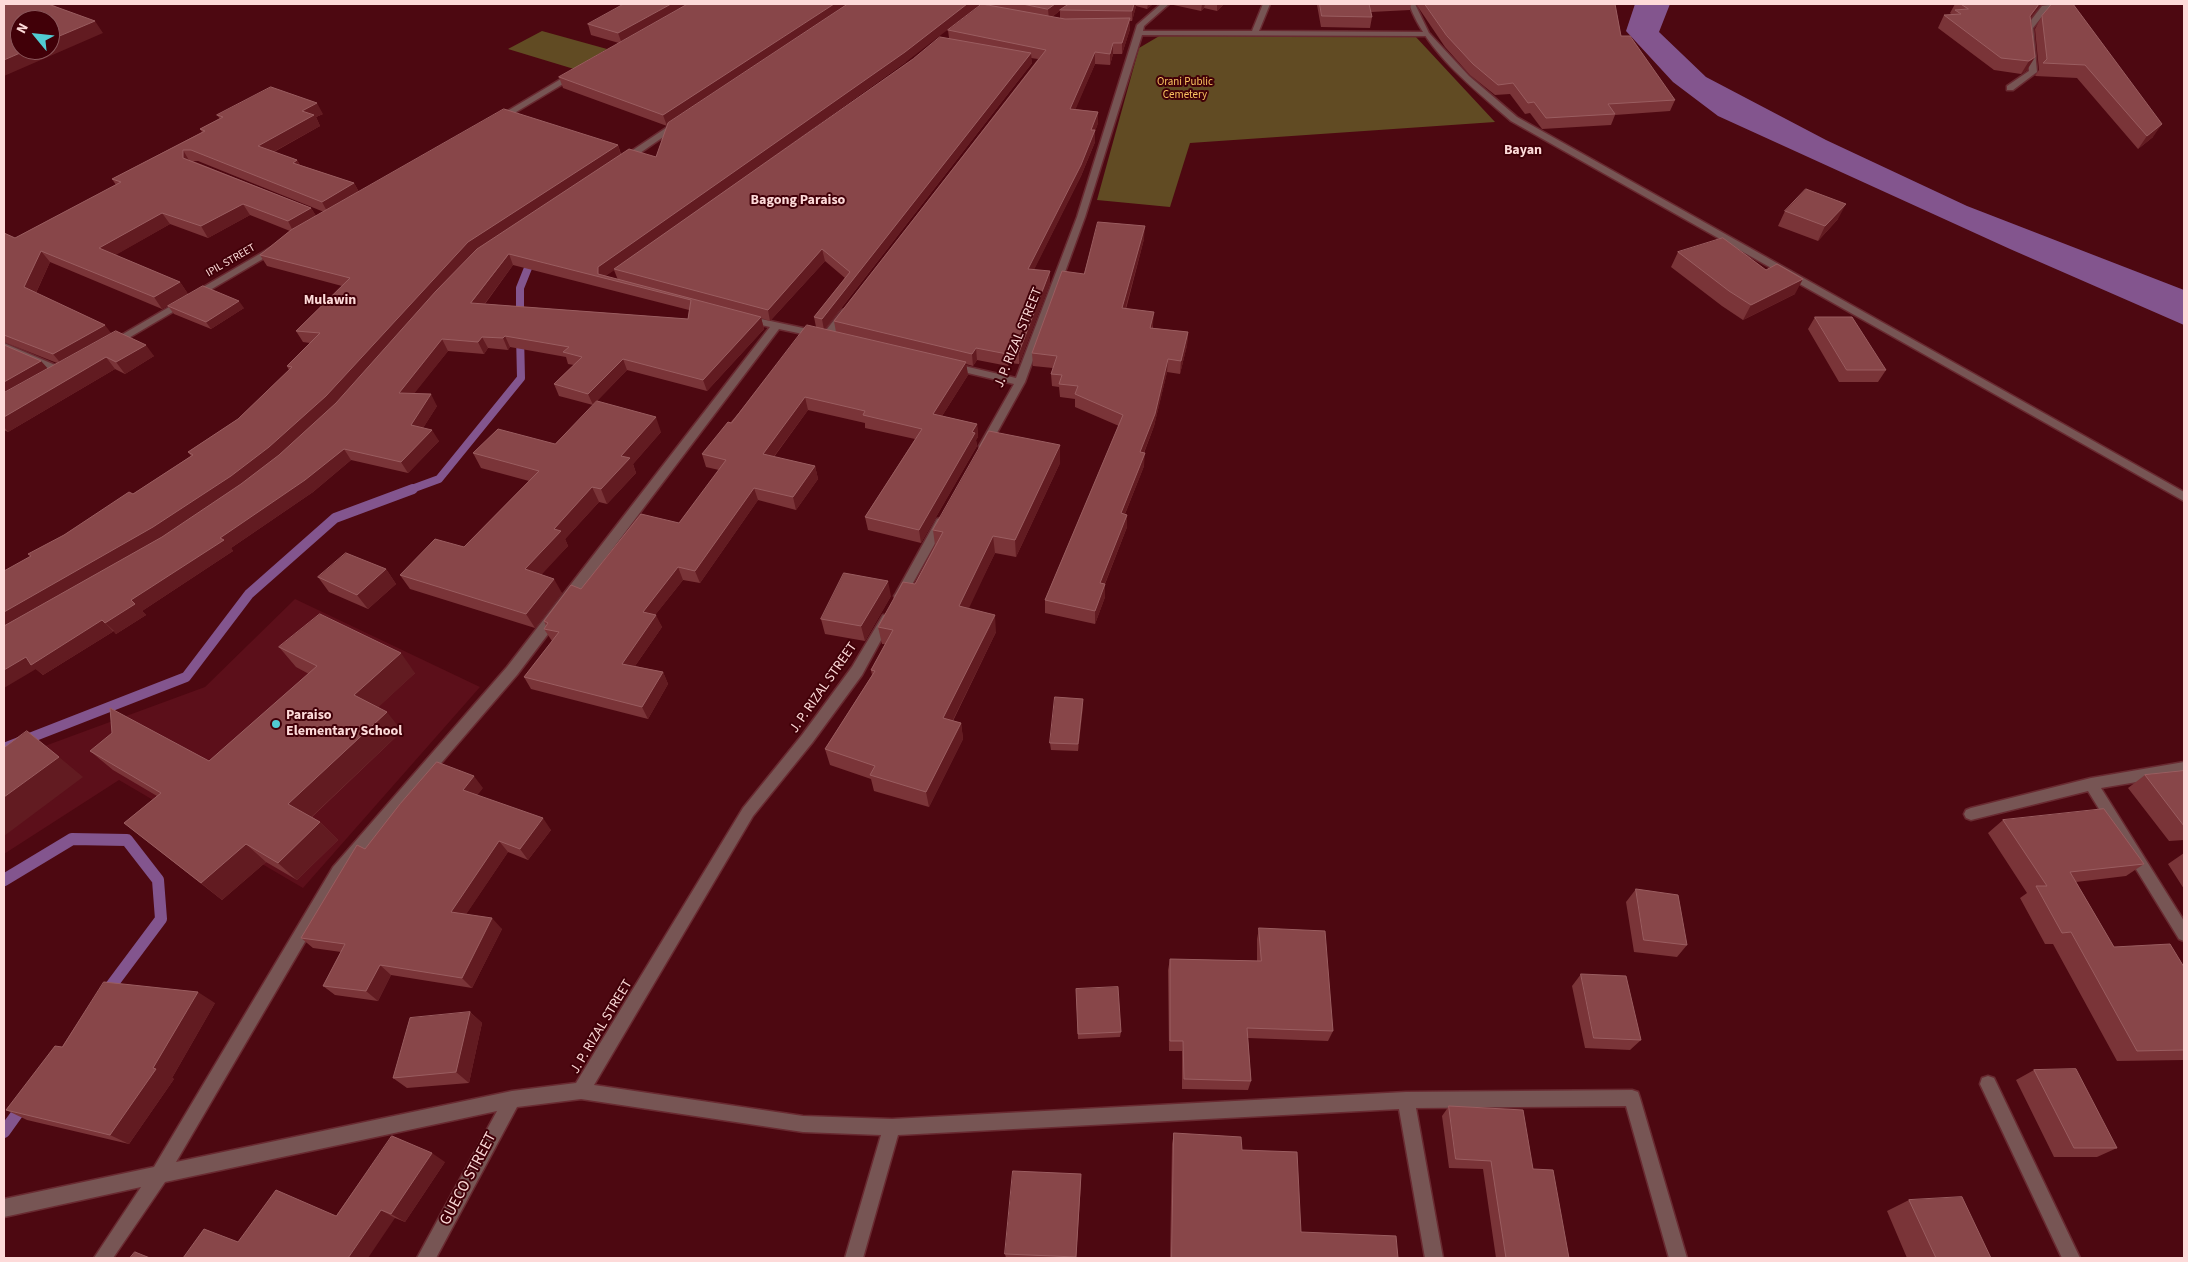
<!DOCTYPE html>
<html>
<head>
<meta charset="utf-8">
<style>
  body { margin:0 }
  #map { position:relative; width:2188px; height:1262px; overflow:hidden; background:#4d0811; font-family:"Source Sans 3",sans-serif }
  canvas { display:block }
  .frame { position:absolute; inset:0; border:5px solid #fddad9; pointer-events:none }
  .north { position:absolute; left:10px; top:10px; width:50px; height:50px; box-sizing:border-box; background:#410008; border:1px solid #8c575c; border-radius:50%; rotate:298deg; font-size:14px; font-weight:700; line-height:20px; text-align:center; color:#fddad9 }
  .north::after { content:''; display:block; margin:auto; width:18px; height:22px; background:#51ccd3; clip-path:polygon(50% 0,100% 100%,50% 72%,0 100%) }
</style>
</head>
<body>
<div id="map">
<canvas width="2188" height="1262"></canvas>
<div class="frame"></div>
<div class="north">N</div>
</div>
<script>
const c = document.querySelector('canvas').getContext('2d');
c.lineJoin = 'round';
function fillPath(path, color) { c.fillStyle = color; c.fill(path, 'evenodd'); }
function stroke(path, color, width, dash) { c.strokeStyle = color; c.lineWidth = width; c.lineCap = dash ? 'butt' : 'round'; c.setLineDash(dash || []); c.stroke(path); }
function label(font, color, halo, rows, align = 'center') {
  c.font = font + ' "Source Sans 3",sans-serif'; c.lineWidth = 4; c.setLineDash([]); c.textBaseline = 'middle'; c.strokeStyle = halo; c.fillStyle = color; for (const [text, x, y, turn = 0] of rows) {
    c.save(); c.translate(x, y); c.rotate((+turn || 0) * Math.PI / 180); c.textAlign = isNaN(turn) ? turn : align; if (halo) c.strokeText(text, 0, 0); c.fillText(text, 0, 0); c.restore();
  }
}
fillPath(new Path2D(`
  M295 599 480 687 303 888 119 780 4 854V761L205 687Z`), '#5c0f1a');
fillPath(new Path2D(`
  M542 31 607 49 574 69 508 49Z
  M1161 35 1415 36 1495 122 1190 143 1170 207 1097 200 1139 48Z`), '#614b23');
fillPath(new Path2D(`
  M1635 4H1670L1659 32 1706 77 1826 140 1967 206 2184 290V325L2010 249 1718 116 1673 82 1626 31Z`), '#83558e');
stroke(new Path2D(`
  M520 318V288L532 258
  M409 490 439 479 521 378 520 335`), '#83558e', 8);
stroke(new Path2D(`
  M4 748 186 677 249 594 335 518 413 489`), '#83558e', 10);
stroke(new Path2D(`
  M4 880 72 839 127 840 158 880 161 919 105 994
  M4 1132 24 1104`), '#83558e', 12);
const minor = new Path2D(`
  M1161 4H1169L1144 26 1143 31H1252L1263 4H1270L1259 31 1426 32 1430 34 1426 36 1142 35 1085 217 1025 382 988 449H980L979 446 1014 384 951 369 946 366 951 363 1016 378 1077 217 1137 25Z
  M2057 4H2072L2047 10 2033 28 2037 72 2013 90H2007V86L2029 71 2025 28 2042 6Z
  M571 73 578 75 501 121 494 119Z
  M275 245 278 246V250L115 346 111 347 106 344Z
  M845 309 848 310V314L831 338H823V334L842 310Z
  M747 316 817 331 822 334 817 337 779 329 517 675 343 877 176 1162 512 1091 576 1083 743 808 802 735 852 667 883 615H891L893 618 862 675 812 743 753 816 594 1085 803 1116 892 1119 1406 1092 1632 1090 1638 1092 1640 1098 1687 1258H1669L1626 1106 1416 1108 1443 1258H1425L1399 1109 898 1135 863 1258H845L881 1135 803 1132 581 1099 517 1107 436 1258H417L497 1111 165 1182 113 1258H94L141 1187 4 1217V1199L154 1167 333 867 507 667 770 327 744 321 742 319Z
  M4 343 62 368H70L71 370 67 374H59L4 350Z
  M941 518 947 522 904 599H896L894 596 896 593 937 519Z
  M2184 762V774L2101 788 2184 921V941L2179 939 2088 791 1971 820 1966 818 1964 814 1966 810 1971 808 2091 778Z
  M1988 1076 1994 1078 2080 1258H2062L1980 1084 1982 1078Z`);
const tertiary = new Path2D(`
  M1409 4H1415L1429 33 1469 76 1517 117 2184 492V501L1511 121C1472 87 1427 53 1409 4Z
  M675 122 682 124 627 162H621V158Z`);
stroke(minor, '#692a31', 3);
stroke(tertiary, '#692a31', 3);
fillPath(minor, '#775554');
fillPath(tertiary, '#775554');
fillPath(new Path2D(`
  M990 4H1153L1147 9 1136 6 1132 21H1130V29L1122 54H1113L1110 65 1095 64 1075 109 1098 112V123L1095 131V142L1081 176 1034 269 1050 283 1019 364 1010 363 1008 366 977 360 973 366 966 364 968 375 942 416 977 424 978 437 976 440 977 446 921 543 868 530 865 517 915 439 865 428V423L808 410 774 457 815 466 818 479 796 510 758 500 700 583 683 580 655 615 662 627 635 666 663 672 668 684 648 719 531 689 524 677 552 641 544 629 546 626 544 621 581 589 679 523 719 470 706 467 702 454 816 327 814 317 845 278 825 261 770 321 761 318 764 329 707 391 627 370 593 405 559 396 554 384 574 365 568 364 566 357 510 347 508 350 488 348 484 354 448 351 414 393 437 406 423 428 439 441 408 473 351 460 313 492 231 548 233 551 142 611 146 615 116 634 114 631 43 675 36 669 30 556 64 535 133 494 191 456 188 452 238 419 289 370 287 366 310 343 303 342 296 331 342 286 267 266 260 255 290 231 250 215 208 238 170 224 115 255 180 282 188 294 162 309 50 262 36 293 154 356 125 374 115 369 8 432 4 430V345L48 369 57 363 4 342V233L15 238 116 185 112 179 202 132 200 129 220 119 217 115 323 114 316 117 320 126 274 152 297 160 300 165 354 183 359 192 618 145 621 154 656 157 668 126H667L563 88 559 77 619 43 591 35 588 24 906 62 717 197 949 38 948 30 990 6ZM1062 9 1060 10V18L1052 17ZM1031 58 1038 59 834 321 836 332 825 329 1032 63ZM193 161H198L324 212 316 216 311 208ZM513 265 689 310 688 319 485 304ZM614 270 618 280 605 276Z
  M1169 4H1224L1217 11 1204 8 1201 11Z
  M1293 4H1411L1410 10 1371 12 1372 17 1370 28 1321 27 1317 5Z
  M1416 4H1615L1621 36 1675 100 1670 111 1615 115 1611 125 1542 129 1530 113 1525 114 1510 94 1495 95 1470 75 1445 47Z
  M1955 4H2044L2041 5 2031 18 2035 57 2027 70 2021 74 1994 70 1938 28 1944 15H1952L1950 13Z
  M2042 16 2153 137 2138 149 2077 78 2035 76 2039 70 2035 29Z
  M1785 211 1838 219 1818 241 1778 226Z
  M1144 239 1126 309 1153 325V328L1188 332 1187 345 1180 374 1167 372 1154 426 1144 453V466L1125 514 1127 515V527L1105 584V597L1095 624 1045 613V600L1119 426 1075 407V399L1060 397 1059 387 1052 386 1051 374 1053 368 1033 366 1032 353 1084 274Z
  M1678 252 1766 270 1795 294 1743 320 1722 306 1671 267Z
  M168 306 244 308 211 329 174 314Z
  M1815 317 1886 370 1878 382H1839L1808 329Z
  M661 432 633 464 636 473 607 504 599 502 565 539 568 546 541 574 562 593 535 628 410 589 400 575 464 547 529 481 481 468 473 453Z
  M1060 463 1016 557 995 553 968 608 996 632 953 721 961 723 963 739 929 807 874 791 871 779 830 765 825 749 872 675 871 670 885 644H882L878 627 915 584 935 545 933 530Z
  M386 569 396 584 368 609 329 592 318 577Z
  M891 596 865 641 825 634 821 619Z
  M279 647 415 673 378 707 402 731 312 817 320 822 338 840 297 880 266 862 222 900 124 823 157 796 113 770 90 751 209 761 309 674 296 667Z
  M1083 706 1078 751 1051 750 1050 743Z
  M2184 771V840L2169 841 2128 788 2145 775Z
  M483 788 477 795 551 830 528 860 508 852 466 914 502 929 472 988 391 975 378 1001 335 995 323 986 341 952 313 948 301 938Z
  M2003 820 2144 864 2126 876 2076 882 2114 947 2184 967V1060L2117 1061 2053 944H2045L2020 898 2027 893 1988 833Z
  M2184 853V889L2168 864Z
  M1636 889 1687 945 1677 957 1634 952 1626 902Z
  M1259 928 1333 1031 1328 1041 1248 1038 1251 1081 1248 1090 1182 1089V1051H1169L1168 970 1170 959 1257 961V939Z
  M1581 974 1641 1040 1630 1050 1585 1048 1572 986Z
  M1076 989 1121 1032 1120 1037 1078 1039Z
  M215 1003 172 1078 174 1079 129 1144 27 1120 6 1110 62 1047Z
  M470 1012 482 1023 469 1083 407 1088 393 1078Z
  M2034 1070 2117 1148 2097 1157H2054L2016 1080Z
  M1449 1106 1569 1258H1496L1483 1169 1449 1168 1442 1116Z
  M1174 1133 1242 1150 1301 1232 1398 1258H1170L1172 1144Z
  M445 1162 405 1222 395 1218 238 1242 336 1216Z
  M1081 1183 1076 1258H1006L1005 1254Z
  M1909 1200 1991 1258H1907L1887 1211Z`), '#7a3438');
fillPath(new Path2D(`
  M39 4H57L45 12Z
  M671 4H692L622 44 618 33Z
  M834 4H852L667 126 663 115Z
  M967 4H981L906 62 603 278 598 274V267Z
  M1055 4H1069L1049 19 1048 9Z
  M1134 4H1136V6L1132 21V11Z
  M1148 4H1153L1147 9Z
  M1202 4H1205L1204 8 1201 11Z
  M1217 4H1224L1217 11Z
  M2039 4H2044L2041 5 2023 28 2030 16Z
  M1130 18V29L1122 54V43Z
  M95 21 103 33 4 76V60L27 50H50V40Z
  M1113 43V54L1110 65V54Z
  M1095 52V64L1071 120 1070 109Z
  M1031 53 1032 63 824 330 822 319Z
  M2035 57 2027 70 2021 74 2029 61Z
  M317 103 323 114 316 117 320 126 264 157 258 146 302 111Z
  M1098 112V123L1095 131V142L1081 176 1029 280 1028 269Z
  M2162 124 2153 137 2138 149 2147 136Z
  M618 145 621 156 474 254 333 408 277 459 240 487 163 538 4 630V612L468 242Z
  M183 150 190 162 183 158Z
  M297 160 303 171 293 163Z
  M354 183 360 194 328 213 322 202Z
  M243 204 250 215 208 238 201 226Z
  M1846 204 1838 219 1818 241 1825 226Z
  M311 208 318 219 294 233 288 221Z
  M162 213 170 224 107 260 99 248Z
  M1145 226 1144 239 1122 321V308Z
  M822 249 825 261 770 321 768 310Z
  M41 251 50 262 33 299 24 287Z
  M509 254 513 265 477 314 471 303Z
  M1050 271V283L1019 364V352Z
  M1803 279 1795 294 1743 320 1751 305Z
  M180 282 188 294 162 309 154 297Z
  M239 301 244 308 211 329 206 322Z
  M1154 312 1153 325 1149 341 1150 328Z
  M761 317 764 329 707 391 703 380Z
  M105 325 114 337 63 366 53 354Z
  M1188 332 1187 345 1180 374 1181 361Z
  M505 336 510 347 508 350 503 338Z
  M482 337 488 348 484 354 478 342Z
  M442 339 448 351 406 404 399 393Z
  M146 345 154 356 125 374 116 362Z
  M976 348 977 360 973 366 972 354Z
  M1009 351 1010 363 1008 366 1007 354Z
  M106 357 115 369 8 432 4 427V417Z
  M623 359 627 370 593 405 588 394Z
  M1168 359 1167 372 1154 426 1139 465 1140 452Z
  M41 361 51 372 4 400V382Z
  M966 362 968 375 935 427 933 414Z
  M431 394 437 406 418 436 411 425Z
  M805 397 808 410 766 467 763 454Z
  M656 417 661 432 633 464 636 473 607 504 601 489 621 456Z
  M977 424 978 437 976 440 977 446 921 543 919 530Z
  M432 430 439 441 408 473 401 462Z
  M1060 445V463L1016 557 1015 540Z
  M344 449 351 460 313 492 231 548 233 551 142 611 146 615 116 634 105 623 131 600 220 538Z
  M1145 453 1144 466 1120 526 1121 513Z
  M815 466 818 479 796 510 793 497Z
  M592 487 599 502 565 539 568 546 533 584 525 569 554 529Z
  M754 488 758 500 700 583 695 571Z
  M1127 515V527L1100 596V583Z
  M993 536 995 553 962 623 959 606Z
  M678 567 683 580 648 624 643 612Z
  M386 569 396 584 368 609 357 595Z
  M554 579 562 593 535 628 526 614Z
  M888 581 891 596 865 641 861 626Z
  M1105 584V597L1095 624V611Z
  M656 615 662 627 628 676 622 664Z
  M995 615 996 632 946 734 943 718Z
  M102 620 114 631 43 675 36 669 4 688V670L26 657Z
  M401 653 415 673 370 715 354 695Z
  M663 672 668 684 648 719 642 707Z
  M1083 699V706L1078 751V744Z
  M387 712 402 731 306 822 288 804Z
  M961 723 963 739 929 807 926 792Z
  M59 757 83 777 4 836V797Z
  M474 776 483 788 472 801 463 790Z
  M543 818 551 830 528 860 520 849Z
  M320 822 338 840 297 880 278 863Z
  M499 841 508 852 461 922 451 912Z
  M246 844 266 862 222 900 201 883Z
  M492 918 502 929 472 988 462 978Z
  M380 965 391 975 378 1001 366 991Z
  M198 992 215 1003 172 1078 174 1079 129 1144 110 1135 153 1068Z
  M470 1012 482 1023 469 1083 456 1072Z
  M432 1153 445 1162 405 1222 391 1214Z
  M1081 1174V1183L1076 1258Z
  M381 1210 395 1218 368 1258H348Z`), '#621b21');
const building = new Path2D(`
  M4 4H48L95 21 50 40V20H20V50H27L4 60Z
  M624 4H671L618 33 588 24Z
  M688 4H834L663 115 559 77Z
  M848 4H967L905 52 598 267V274L761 317 703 380 623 359 588 394 554 384 582 357 563 352 569 347 505 336 503 338 482 337 478 342 442 339 399 393 431 394 411 425 432 430 401 462 344 449 305 480 220 538 224 540 131 600 135 604 105 623 102 620 31 665 26 657 4 670V626L162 537 241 484 279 455 336 403 436 291 477 249 629 149 656 157 668 123ZM509 254 691 300 688 319 471 303Z
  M982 4 1065 19 1130 18 1122 43H1113L1110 54 1095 52 1070 109 1098 112 1091 130H1095L1081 165 1028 269 1050 271 1019 352 1009 351 1007 354 976 348 972 354 834 321 1046 50 948 30Z
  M1023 4H1055L1048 9Z
  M1069 4H1134L1132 11 1060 10Z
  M1320 4H1369L1372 17 1322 16Z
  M1425 4H1615L1621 36H1630L1675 100 1608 104 1615 114 1546 118 1534 102 1528 103 1513 83 1498 85 1473 64 1447 36Z
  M1961 4H2039L2030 16 2035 57 2029 61 2001 58 1944 15 1961 14 1955 10 1968 9Z
  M2052 4H2073L2162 124 2147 136 2085 65 2043 63 2047 59 2042 16Z
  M940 37 1031 53 822 319 814 317 850 272 822 249 768 310 614 269 913 59Z
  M271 87 317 103 302 111 314 115 258 146 297 160 293 163 354 183 322 202 191 150H183V158L311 208 288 221 243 204 201 226 162 213 99 248 180 282 154 297 41 251 24 287 105 325 53 354 4 335V233L15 238 121 182 112 179 205 131 200 129 223 117 217 115Z
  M504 109 618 145 468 242 326 396 269 447 231 476 153 527 4 612V571L31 556 28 554 64 535 129 492 133 494 193 455 188 452 238 419 292 367 287 366 320 333 296 331 350 278 260 255 291 230Z
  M1806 189 1846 204 1825 226 1785 211Z
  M1098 222 1145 226 1122 308 1154 312 1150 328 1188 332 1181 361 1168 359 1155 414 1140 452 1145 453 1121 513 1127 515 1100 583 1105 584 1095 611 1045 600 1123 415 1075 394 1078 386 1059 384 1062 375 1051 374 1057 356 1032 353 1062 271 1084 274Z
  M1723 238 1766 270 1777 264 1803 279 1751 305 1729 291 1678 252Z
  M203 286 239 301 206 322 168 306Z
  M1815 317H1852L1886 370H1847Z
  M807 325 966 362 933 414 977 424 972 432 975 433 919 530 865 517 922 429 863 415 865 411 805 397 763 454 815 466 793 497 754 488 695 571 678 567 643 612 656 615 622 664 663 672 642 707 524 677 559 632 544 629 548 623 544 621 571 585 581 589 641 514 679 523 726 460 702 454 728 422 731 423Z
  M116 331 146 345 116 362 106 357 4 417V393Z
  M4 345 41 361 4 382Z
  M597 401 656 417 621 456 630 458 601 489 592 487 554 529 561 531 525 569 554 579 526 614 400 575 435 539 464 547 539 471 473 453 498 429 555 444Z
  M989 431 1060 445 1015 540 993 536 959 606 995 615 943 718 961 723 926 792 870 775 875 766 825 749 875 671 871 670 893 630 878 627 903 582 915 584 943 532 933 530Z
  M346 553 386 569 357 595 318 577Z
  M844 573 888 581 861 626 821 619Z
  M320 614 401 653 354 695 387 712 288 804 320 822 278 863 246 844 201 883 124 823 161 793 90 751 112 733 110 708 209 761 317 666 279 647Z
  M1055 697 1083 699 1078 744 1050 743Z
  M27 731 59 757 4 797V748Z
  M437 762 474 776 463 790 543 818 520 849 499 841 451 912 492 918 462 978 380 965 366 991 323 986 345 944 301 938 357 845 365 849 400 804Z
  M2184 771V826L2145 775Z
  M2104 809 2144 864 2070 872 2114 947 2170 944 2184 967V1050L2137 1051 2071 932 2062 933 2036 886H2047L2003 820Z
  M1636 889 1678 895 1687 945 1644 940Z
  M1259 928 1325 931 1333 1031 1247 1028 1251 1081 1184 1079 1183 1041H1170V959L1261 961Z
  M1581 974 1626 976 1641 1040 1594 1038Z
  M104 982 198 992 153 1068 156 1069 110 1135 6 1110 55 1046 62 1047Z
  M1118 987 1121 1032 1078 1034 1076 989Z
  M470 1012 456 1072 393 1078 410 1018Z
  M2076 1069 2117 1148H2074L2034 1070Z
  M1449 1106 1523 1110 1533 1169 1553 1170 1569 1258H1506L1491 1161 1456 1159Z
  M1174 1133 1241 1137 1242 1150 1297 1152 1301 1232 1396 1236 1398 1258H1172Z
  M392 1136 432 1153 391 1214 381 1210 348 1258H183L204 1229 238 1242 276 1190 336 1216Z
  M1013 1171 1081 1174 1076 1257 1005 1254Z
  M1962 1197 1991 1258H1936L1909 1200Z
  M135 1252 150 1258H130Z`);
fillPath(building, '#884649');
stroke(building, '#9a5d60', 1);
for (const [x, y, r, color] of [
  [276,724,5,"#51ccd3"]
]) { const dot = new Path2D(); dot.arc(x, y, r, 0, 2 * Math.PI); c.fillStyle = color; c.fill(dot); stroke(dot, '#410008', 2); }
label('11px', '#fbc460', '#410008', [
  ["Orani Public",1185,83],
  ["Cemetery",1185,96]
]);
label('11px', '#fddad9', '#410008', [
  ["IPIL STREET",231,261,-30]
]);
label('bold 14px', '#fddad9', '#410008', [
  ["Bayan",1523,151],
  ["Bagong Paraiso",798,201],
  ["Mulawin",330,301]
]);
label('14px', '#fddad9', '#410008', [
  ["J. P. RIZAL STREET",1019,338,-68],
  ["J. P. RIZAL STREET",824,688,-55],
  ["J. P. RIZAL STREET",602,1027,-59]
]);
label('bold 14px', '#fddad9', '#410008', [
  ["Paraiso",286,716],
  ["Elementary School",286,732]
], 'left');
label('16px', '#fddad9', '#410008', [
  ["GUECO STREET",469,1179,-62]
]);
</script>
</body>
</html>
